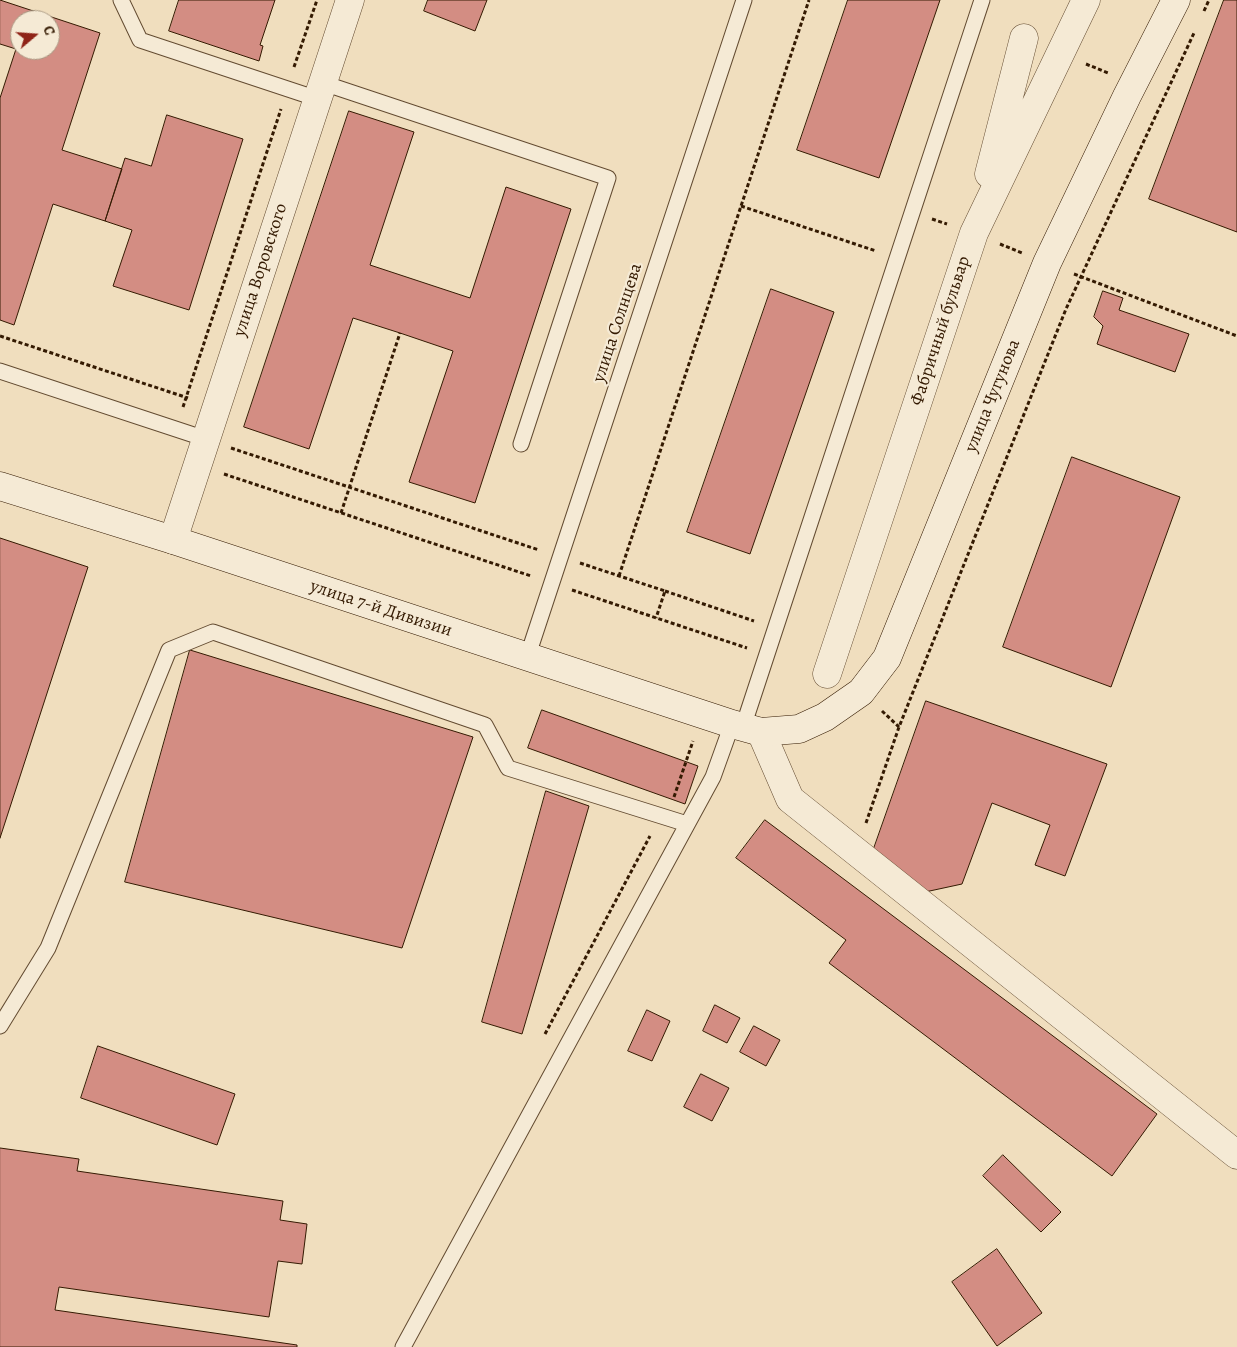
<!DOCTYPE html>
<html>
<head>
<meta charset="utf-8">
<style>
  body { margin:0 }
  #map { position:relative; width:1237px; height:1347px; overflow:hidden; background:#f0debe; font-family:Alegreya,serif }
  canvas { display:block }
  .north { position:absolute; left:10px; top:10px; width:50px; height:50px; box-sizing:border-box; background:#f5ead5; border:1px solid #a89781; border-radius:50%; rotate:72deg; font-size:14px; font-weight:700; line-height:20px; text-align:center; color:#341a02 }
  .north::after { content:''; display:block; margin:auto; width:18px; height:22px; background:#8f2418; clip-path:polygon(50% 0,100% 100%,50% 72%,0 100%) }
</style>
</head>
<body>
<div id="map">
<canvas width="1237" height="1347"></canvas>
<div class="north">С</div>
</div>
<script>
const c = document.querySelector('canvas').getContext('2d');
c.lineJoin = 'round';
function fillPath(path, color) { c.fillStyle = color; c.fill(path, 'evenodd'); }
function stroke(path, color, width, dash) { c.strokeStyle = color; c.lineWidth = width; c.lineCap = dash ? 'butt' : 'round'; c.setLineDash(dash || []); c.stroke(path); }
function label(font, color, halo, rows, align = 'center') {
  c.font = font + ' Alegreya,serif'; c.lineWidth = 4.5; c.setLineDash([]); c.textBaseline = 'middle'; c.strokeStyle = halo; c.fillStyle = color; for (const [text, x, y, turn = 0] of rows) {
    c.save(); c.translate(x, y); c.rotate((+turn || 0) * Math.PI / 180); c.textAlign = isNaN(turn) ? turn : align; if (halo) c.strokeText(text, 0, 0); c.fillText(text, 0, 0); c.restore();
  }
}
const building = new Path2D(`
  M0 0 100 33 62 150 122 169 105 221 53 204 14 325 0 320V98L16 49 0 44ZM20 20H50V50H20Z
  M179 0H275L260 45 263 46 259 61 169 31Z
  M428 0H487L475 31 424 11Z
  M848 0H940L879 178 797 150Z
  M1224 0H1237V232L1149 199Z
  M349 111 414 132 370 265 470 298 506 187 571 209 475 503 409 482 453 351 400 333 353 318 309 449 244 427Z
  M167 115 243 139 189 310 113 286 132 230 105 221 125 158 151 166Z
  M771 289 834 312 750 554 687 532Z
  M1103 291 1123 298 1119 310 1189 334 1175 372 1097 344 1103 326 1094 317Z
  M1072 457 1180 497 1111 687 1003 647Z
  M0 538 88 567 0 838Z
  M190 650 473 737 402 948 125 882Z
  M926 701 1107 764 1065 876 1035 865 1050 825 992 803 962 884 925 892 872 854Z
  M542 710 698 766 685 804 528 748Z
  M546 791 589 806 522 1034 482 1022Z
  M765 820 1157 1114 1112 1176 829 963 846 940 736 858Z
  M715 1005 740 1018 727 1043 703 1031Z
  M647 1010 670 1021 652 1061 628 1051Z
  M754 1026 780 1040 766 1066 740 1052Z
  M98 1046 235 1094 217 1145 81 1098Z
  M701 1074 729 1088 712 1121 684 1107Z
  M0 1148 79 1159 77 1171 283 1201 280 1220 307 1224 302 1264 278 1261 269 1317 59 1287 55 1310 297 1345V1347H0Z
  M1003 1155 1061 1212 1041 1232 983 1176Z
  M997 1249 1042 1313 997 1346 952 1282Z`);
fillPath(building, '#d38d83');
stroke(building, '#341a02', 1);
const lane = new Path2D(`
  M121 0 140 40 318 99
  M323 83 608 178 521 444
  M0 371 206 439
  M527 658 744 0
  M743 727 982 0
  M0 1026 48 948 169 650 213 632 485 725 508 768 687 824
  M403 1347 713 777 732 724`);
const street = new Path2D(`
  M989 174 1024 38
  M173 540 350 0
  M827 674 974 233 1086 0
  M761 732 790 799 1237 1155`);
const secondary = new Path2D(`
  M0 486 173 540 732 724 761 732 799 729 825 717 861 692 887 658 1047 263 1127 96 1176 0`);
stroke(lane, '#634b31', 17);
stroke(street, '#634b31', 29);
stroke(secondary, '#341a02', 29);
stroke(new Path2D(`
  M1204 11 1209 0
  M1086 64 1108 73
  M294 67 317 0
  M741 206 876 251
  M932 219 947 224
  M1000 244 1022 253
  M1074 274 1237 336
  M0 336 188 398
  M183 407 281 109
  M231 448 539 550
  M224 474 531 576
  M341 513 400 333
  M580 563 665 591 656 618
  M619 576 809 0
  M572 590 747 648
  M665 591 754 621
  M882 711 899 727
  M674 797 693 741
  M866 823 899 727 1066 309 1194 33
  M545 1034 650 836`), '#341a02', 3, [4, 2.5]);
stroke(lane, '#f5ead5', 15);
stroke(street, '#f5ead5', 28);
stroke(secondary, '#f5ead5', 28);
label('18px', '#341a02', '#f5ead5', [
  ["улица Воровского",261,270,-72],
  ["улица Солнцева",618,323,-72],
  ["Фабричный бульвар",941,331,-72],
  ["улица Чугунова",993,396,-68],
  ["улица 7-й Дивизии",381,609,18]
]);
</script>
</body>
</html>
